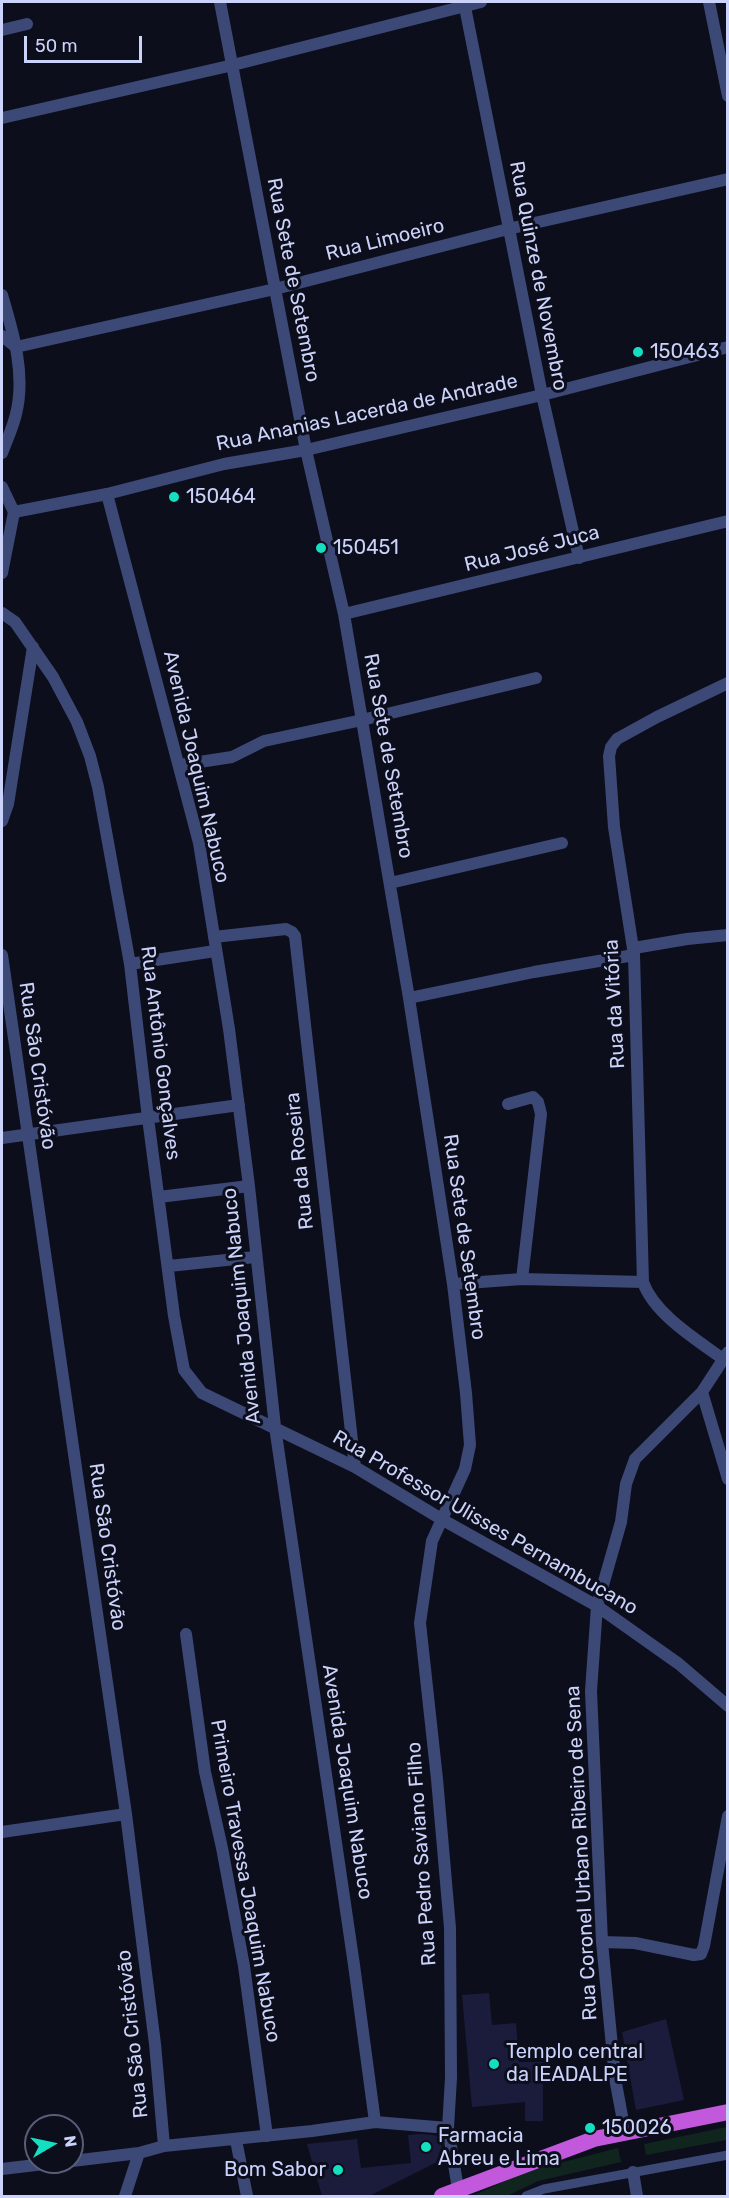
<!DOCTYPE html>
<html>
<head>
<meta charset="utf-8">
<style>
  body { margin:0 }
  #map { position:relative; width:729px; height:2198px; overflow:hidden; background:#0d0e1c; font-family:Rubik,sans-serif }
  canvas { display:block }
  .frame { position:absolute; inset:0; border:3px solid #ccd3fb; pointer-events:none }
  .north { position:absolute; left:24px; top:2114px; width:60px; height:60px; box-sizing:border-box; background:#0d0e1c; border:2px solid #595d75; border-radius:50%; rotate:81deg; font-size:16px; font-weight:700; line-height:24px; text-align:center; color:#ccd3fb }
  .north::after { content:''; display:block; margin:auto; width:21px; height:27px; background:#14dfc0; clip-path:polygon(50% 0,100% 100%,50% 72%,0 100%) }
  .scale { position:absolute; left:24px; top:36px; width:118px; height:27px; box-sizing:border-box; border:3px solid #ccd3fb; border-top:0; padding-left:8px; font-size:18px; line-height:21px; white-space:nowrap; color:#ccd3fb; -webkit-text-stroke:4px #0d0e1c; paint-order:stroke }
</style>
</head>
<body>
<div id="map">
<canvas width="729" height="2198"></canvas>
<div class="frame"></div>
<div class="north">N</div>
<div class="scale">50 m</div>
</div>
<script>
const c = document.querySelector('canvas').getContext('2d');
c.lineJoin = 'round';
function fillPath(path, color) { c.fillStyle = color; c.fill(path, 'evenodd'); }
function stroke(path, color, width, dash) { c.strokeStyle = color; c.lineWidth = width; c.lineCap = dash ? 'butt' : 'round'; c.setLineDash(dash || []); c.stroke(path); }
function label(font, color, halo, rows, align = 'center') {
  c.font = font + ' Rubik,sans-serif'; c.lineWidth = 6; c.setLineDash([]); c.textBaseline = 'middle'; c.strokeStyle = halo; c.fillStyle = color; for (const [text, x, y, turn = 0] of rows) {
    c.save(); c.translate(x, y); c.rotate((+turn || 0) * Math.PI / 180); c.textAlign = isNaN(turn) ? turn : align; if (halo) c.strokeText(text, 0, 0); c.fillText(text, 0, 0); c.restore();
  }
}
fillPath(new Path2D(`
  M727 2127V2140L646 2155 644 2144Z
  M618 2148 621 2162 538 2181 507 2196H472L525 2172Z`), '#11251f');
fillPath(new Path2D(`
  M489 1993 492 2025 516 2023 519 2062H543V2121H525V2102L472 2107 462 1995Z
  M666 2019 684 2100 636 2110 622 2032Z
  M421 2134 440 2136 443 2159 369 2196H322L307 2144 357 2139 361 2168 411 2163 408 2135Z`), '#1b1c3b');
stroke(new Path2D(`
  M526 2196 544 2189 728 2155`), '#3c4977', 9);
stroke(new Path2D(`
  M220 2 306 450 344 614 409 998 453 1284 466 1393 470 1445 465 1469 432 1541 420 1623 437 1779 450 1928 451 2078 448 2128 458 2189
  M464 2 542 395 579 558
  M709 2 728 96
  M2 30 27 24
  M2 118 233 65 481 2
  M2 295C13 332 26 374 16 414 13 427 7 440 2 453
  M2 336 16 347 275 289 508 229 728 179
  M107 494 199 843 229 1029 249 1186 275 1427 354 1965 375 2122
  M2 573 14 512
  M2 613 15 622 53 677 77 722 90 756 98 787 130 964 148 1118 174 1316 184 1370 202 1393 355 1467 443 1520 597 1606 679 1664 728 1706
  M344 614 728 521
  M180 765 232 757 264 741 362 720 536 678
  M2 821 8 804 33 647
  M390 883 562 843
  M214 937 286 929 292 932 295 936 355 1467
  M634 948 687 939 728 935
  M2 955 126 1814 155 2044 164 2146
  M130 964 215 951
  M409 998 534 972 634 955
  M508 1104 533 1097 538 1102 541 1114 522 1279
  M2 1138 239 1105
  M159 1197 249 1186
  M169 1266 255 1257
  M453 1284 522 1279 643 1282
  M723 1359C697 1340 654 1314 643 1282L634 955 614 827 609 756 611 747 617 739 657 717 728 683
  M702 1392 728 1479
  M186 1634 205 1772 222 1848 244 1966 267 2136
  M2 1832 126 1814
  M602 1942 635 1943 694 1955 701 1954 704 1946 728 1816
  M625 2132 615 2078 602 1942 591 1691 597 1606 621 1522 626 1484 635 1459 702 1392 728 1352
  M236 2140 247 2196
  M72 2161 139 2153 164 2146 312 2131 375 2122 448 2128
  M2 2169 61 2162
  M633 2172 637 2196
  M125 2196 139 2153`), '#3c4977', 12);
stroke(new Path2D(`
  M2 487 14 512 107 494 224 464 306 450 542 395 728 347`), '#3c4977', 12);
stroke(new Path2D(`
  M442 2196 594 2139 728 2112`), '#c258dc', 16);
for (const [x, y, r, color] of [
  [638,352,6,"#14dfc0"],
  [174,497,6,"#14dfc0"],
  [321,548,6,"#14dfc0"],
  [494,2064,6,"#14dfc0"],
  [590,2128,6,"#14dfc0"],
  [426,2147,6,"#14dfc0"],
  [338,2170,6,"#14dfc0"]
]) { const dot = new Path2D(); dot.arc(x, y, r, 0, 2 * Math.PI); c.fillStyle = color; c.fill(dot); stroke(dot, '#0d0e1c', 2); }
label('20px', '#ccd3fb', '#0d0e1c', [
  ["Rua Limoeiro",385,240,-14],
  ["Rua Quinze de Novembro",538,276,79],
  ["Rua Sete de Setembro",293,280,79],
  ["Rua Ananias Lacerda de Andrade",367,413,-12],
  ["Rua José Juca",532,549,-14],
  ["Rua Sete de Setembro",388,756,80],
  ["Avenida Joaquim Nabuco",196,767,77],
  ["Rua da Vitória",615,1004,-93],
  ["Rua Antônio Gonçalves",160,1053,83],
  ["Rua São Cristóvão",37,1066,82],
  ["Rua da Roseira",300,1161,-96],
  ["Rua Sete de Setembro",464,1237,82],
  ["Avenida Joaquim Nabuco",242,1306,-96],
  ["Rua Professor Ulisses Pernambucano",485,1523,30],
  ["Rua São Cristóvão",107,1547,82],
  ["Avenida Joaquim Nabuco",347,1782,81],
  ["Rua Coronel Urbano Ribeiro de Sena",582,1853,-93],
  ["Rua Pedro Saviano Filho",422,1854,-94],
  ["Primeiro Travessa Joaquim Nabuco",245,1881,80],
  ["Rua São Cristóvão",133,2034,-96]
]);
label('20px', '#ccd3fb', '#0d0e1c', [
  ["150463",650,352],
  ["150464",186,497],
  ["150451",333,548],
  ["Templo central",506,2052],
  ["da IEADALPE",506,2075],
  ["150026",602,2128],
  ["Farmacia",438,2136],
  ["Abreu e Lima",438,2159],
  ["Bom Sabor",326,2170,"right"]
], 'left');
</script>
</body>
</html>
